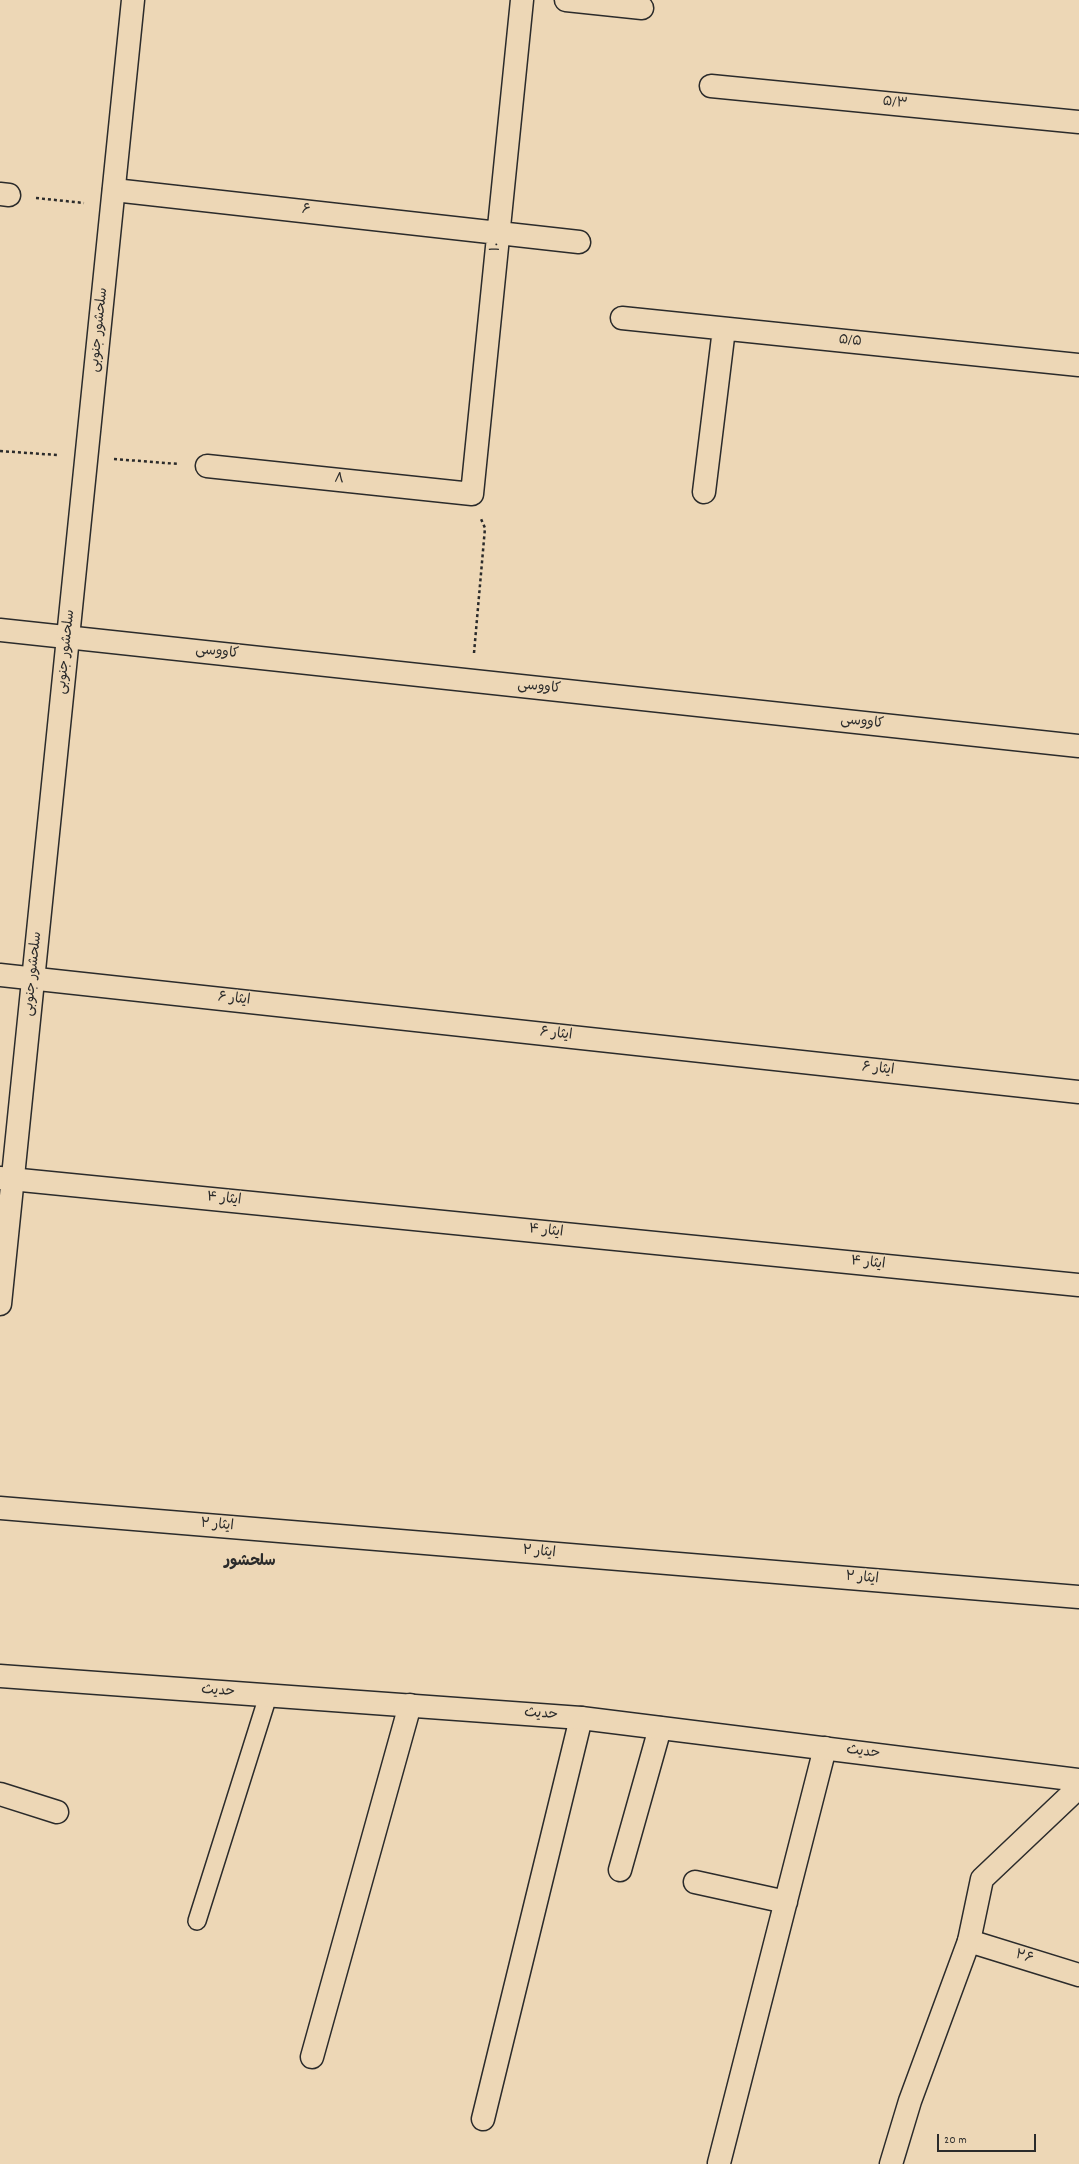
<!DOCTYPE html>
<html>
<head>
<meta charset="utf-8">
<style>
  body { margin:0 }
  #map { position:relative; width:1079px; height:2164px; overflow:hidden; background:#edd7b6; font-family:Dekko,sans-serif }
  canvas { display:block }
  .scale { position:absolute; left:937px; top:2134px; width:99px; height:18px; box-sizing:border-box; border:2px solid #2b2b2b; border-top:0; padding-left:5px; font-size:12px; line-height:14px; white-space:nowrap; color:#2b2b2b; -webkit-text-stroke:3px #edd7b6; paint-order:stroke }
</style>
</head>
<body>
<div id="map">
<canvas width="1079" height="2164"></canvas>
<div class="scale">20 m</div>
</div>
<script>
const c = document.querySelector('canvas').getContext('2d');
c.lineJoin = 'round';
function stroke(path, color, width, dash) { c.strokeStyle = color; c.lineWidth = width; c.lineCap = dash ? 'butt' : 'round'; c.setLineDash(dash || []); c.stroke(path); }
function label(font, color, halo, rows, align = 'center') {
  c.font = font + ' Dekko,"Playpen Sans Arabic",sans-serif'; c.lineWidth = 3.5; c.setLineDash([]); c.textBaseline = 'middle'; c.strokeStyle = halo; c.fillStyle = color; for (const [text, x, y, turn = 0] of rows) {
    c.save(); c.translate(x, y); c.rotate((+turn || 0) * Math.PI / 180); c.textAlign = isNaN(turn) ? turn : align; if (halo) c.strokeText(text, 0, 0); c.fillText(text, 0, 0); c.restore();
  }
}
const service = new Path2D(`
  M197 1921 268 1696`);
const minor = new Path2D(`
  M566 0 642 8
  M711 86 1079 122
  M114 190 579 242
  M0 194 9 195
  M622 318 1079 365
  M207 466 472 494 522 0
  M704 492 724 329
  M0 630 1079 746
  M0 975 1079 1092
  M0 1178 1079 1285
  M0 1508 1079 1597
  M0 1794 57 1812
  M620 1870 660 1728
  M695 1882 786 1902
  M312 2057 410 1705
  M483 2119 581 1718
  M719 2163 825 1748
  M891 2164 910 2101 969 1941 1079 1975`);
const tertiary = new Path2D(`
  M0 1304 133 0
  M0 1676 581 1718 1079 1780
  M969 1941 982 1879 1079 1787`);
stroke(service, '#2b2b2b', 20);
stroke(minor, '#2b2b2b', 25);
stroke(tertiary, '#2b2b2b', 25);
stroke(new Path2D(`
  M36 198 84 203
  M0 451 57 455
  M114 459 179 464
  M474 653 485 528 481 519`), '#2b2b2b', 2.5, [3, 3]);
stroke(service, '#edd7b6', 17);
stroke(minor, '#edd7b6', 22);
stroke(tertiary, '#edd7b6', 22);
label('14px', '#2b2b2b', '#edd7b6', [
  ["۵/۳",895,104,6],
  ["۶",306,211,6],
  ["۱۰",497,247,-84],
  ["سلحشور جنوبی",100,330,-84],
  ["۵/۵",850,342,6],
  ["۸",339,480,6],
  ["سلحشور جنوبی",67,652,-84],
  ["کاووسی",217,653,6],
  ["کاووسی",539,688,6],
  ["کاووسی",862,723,6],
  ["سلحشور جنوبی",34,974,-84],
  ["ایثار ۶",234,1000,6],
  ["ایثار ۶",556,1035,6],
  ["ایثار ۶",878,1070,6],
  ["ایثار ۴",224,1200,6],
  ["ایثار ۴",546,1232,6],
  ["ایثار ۴",868,1264,6],
  ["ایثار ۲",217,1526,5],
  ["ایثار ۲",539,1553,5],
  ["ایثار ۲",862,1579,5],
  ["حدیث",218,1692,4],
  ["حدیث",541,1715,4],
  ["حدیث",863,1753,7],
  ["۲۶",1024,1958,17]
]);
label('bold 15px', '#2b2b2b', '#edd7b6', [
  ["سلحشور",250,1563]
]);
</script>
</body>
</html>
